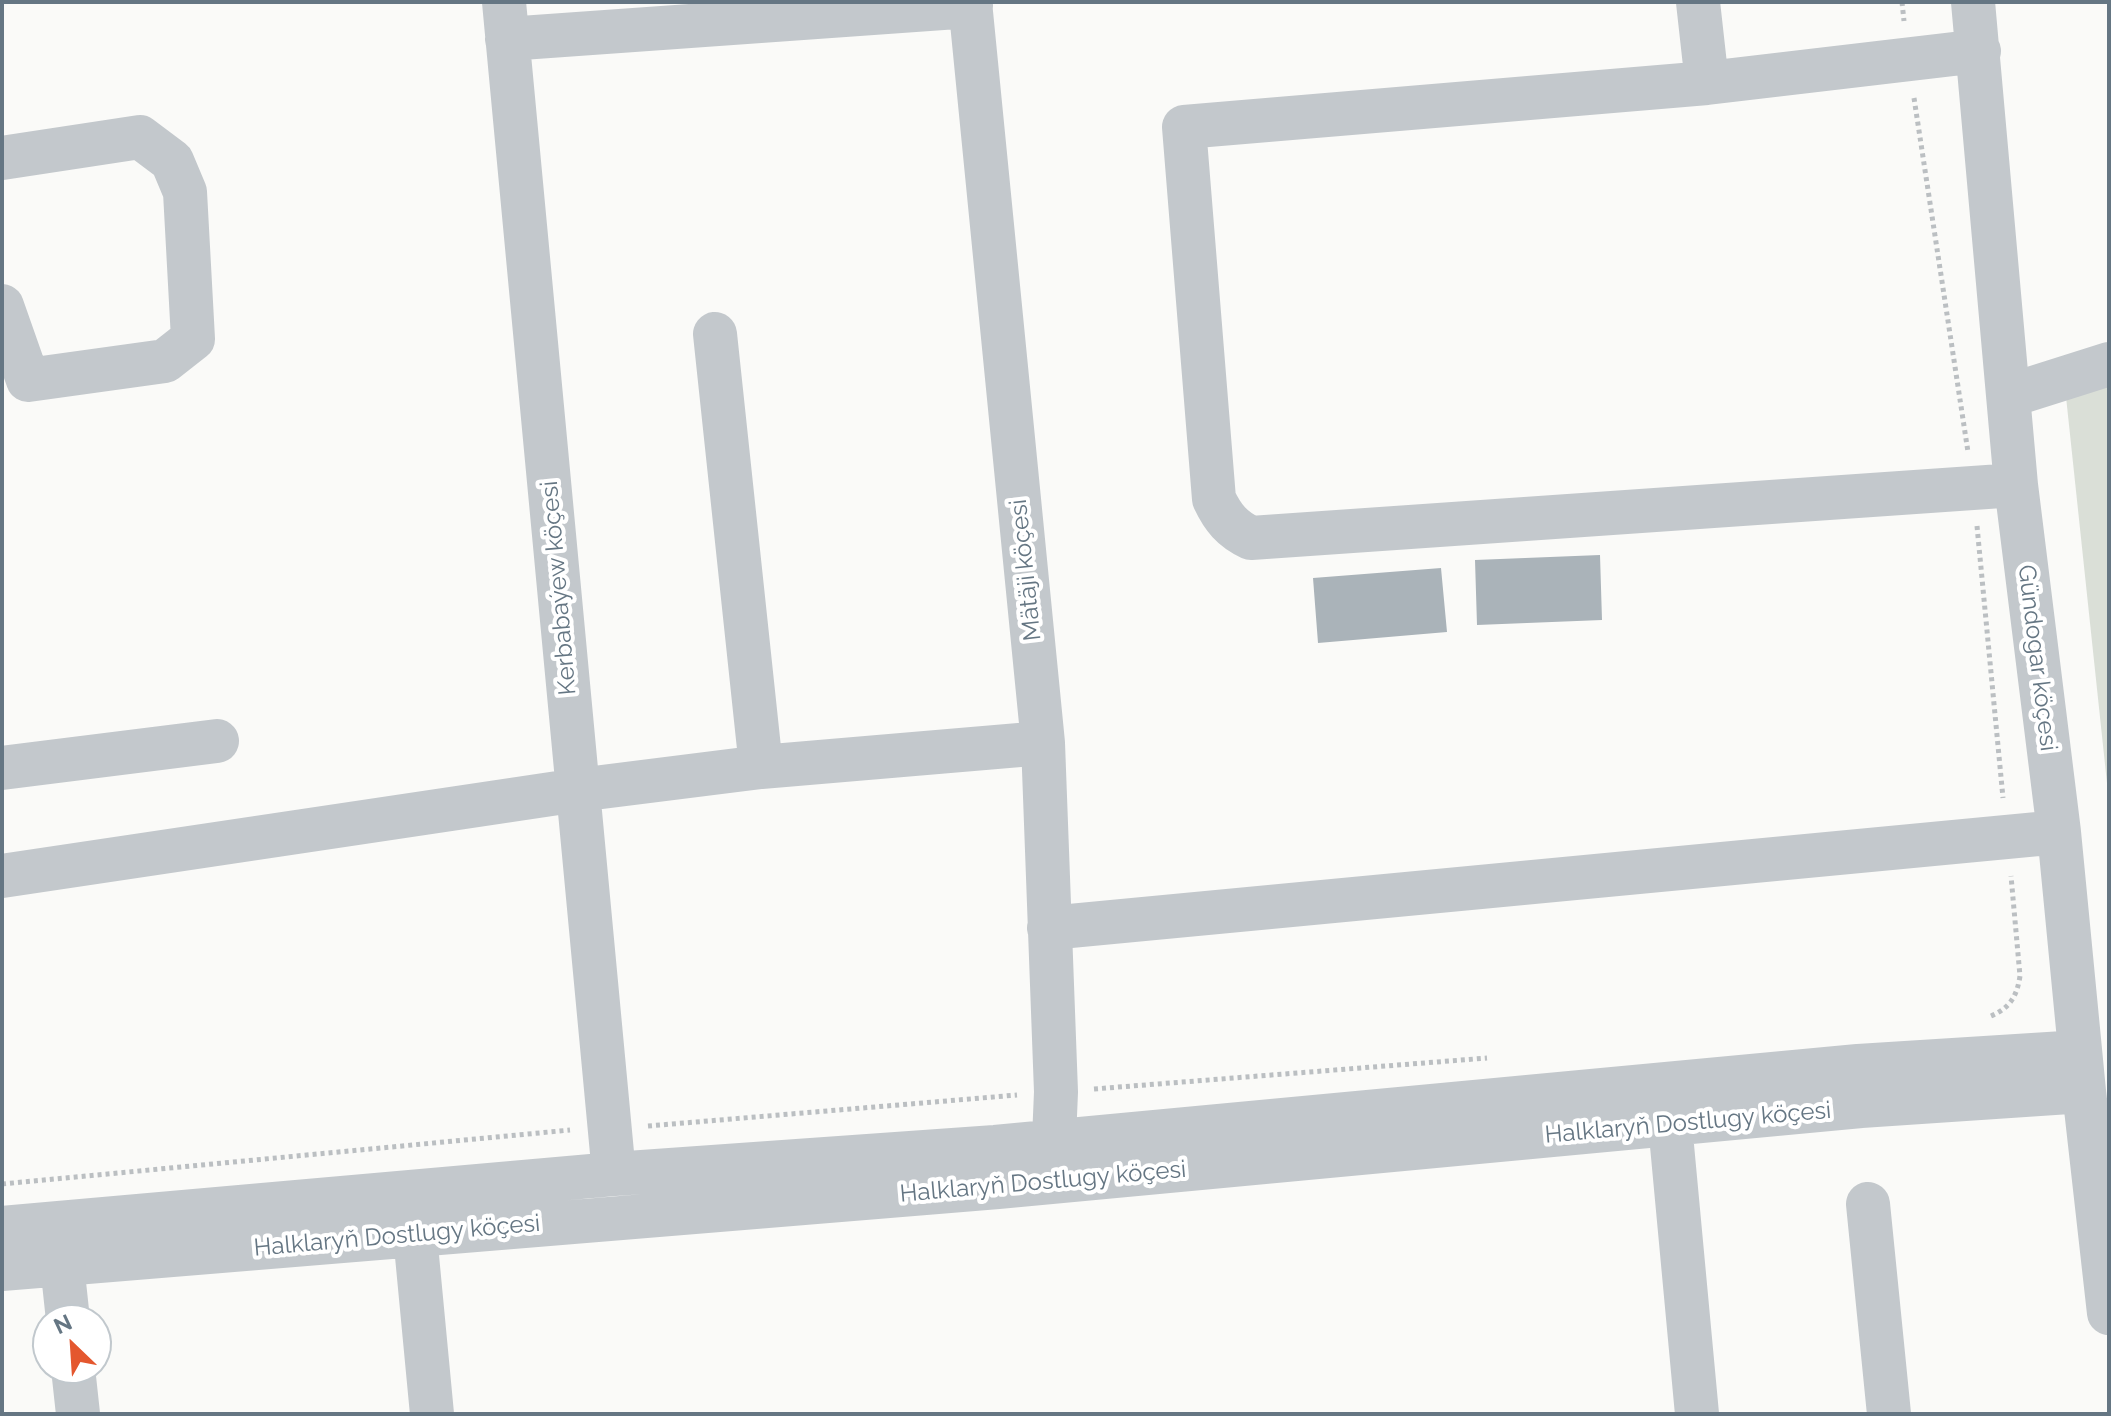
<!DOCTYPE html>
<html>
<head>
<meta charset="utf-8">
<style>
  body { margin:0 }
  #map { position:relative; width:2111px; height:1416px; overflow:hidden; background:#fafaf8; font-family:Raleway,sans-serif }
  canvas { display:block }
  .frame { position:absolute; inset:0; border:4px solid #657683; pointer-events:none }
  .north { position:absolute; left:32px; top:1304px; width:80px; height:80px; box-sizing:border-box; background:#fff; border:2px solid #c1c8cd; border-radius:50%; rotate:335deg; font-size:22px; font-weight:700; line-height:32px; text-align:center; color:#657683 }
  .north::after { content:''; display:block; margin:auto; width:28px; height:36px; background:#e4572e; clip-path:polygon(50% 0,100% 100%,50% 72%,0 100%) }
</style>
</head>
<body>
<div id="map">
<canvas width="2111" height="1416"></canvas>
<div class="frame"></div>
<div class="north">N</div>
</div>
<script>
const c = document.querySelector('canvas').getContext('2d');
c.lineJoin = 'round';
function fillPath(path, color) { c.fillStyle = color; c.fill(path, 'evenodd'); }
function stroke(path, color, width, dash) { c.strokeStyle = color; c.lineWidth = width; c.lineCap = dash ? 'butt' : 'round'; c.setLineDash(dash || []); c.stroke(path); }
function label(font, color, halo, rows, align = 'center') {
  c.font = font + ' Raleway,sans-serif'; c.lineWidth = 8; c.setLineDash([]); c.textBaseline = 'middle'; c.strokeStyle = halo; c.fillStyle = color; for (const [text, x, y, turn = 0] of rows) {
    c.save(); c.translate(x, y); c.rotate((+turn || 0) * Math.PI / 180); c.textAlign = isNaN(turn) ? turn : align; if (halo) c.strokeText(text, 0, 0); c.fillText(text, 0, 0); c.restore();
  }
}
fillPath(new Path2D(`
  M2109 344V802L2062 359Z`), '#dadfd7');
fillPath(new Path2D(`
  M1600 555 1602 620 1477 625 1475 560Z
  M1441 568 1447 632 1318 643 1313 578Z`), '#aab3b9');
stroke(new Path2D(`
  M1902 2 1904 21
  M1914 98 1968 452
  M1977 526 2003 798
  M1991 1016C2010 1008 2017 996 2020 976L2011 876
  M1094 1089 1487 1058
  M648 1126 1017 1095
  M2 1184 570 1130`), '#bbbfc2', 5, [4, 4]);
stroke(new Path2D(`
  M504 2 614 1174
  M970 2 1043 743 1056 1092 1054 1139
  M1698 2 1707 83
  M1973 2 2016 485 2059 832 2084 1091 2109 1313
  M507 39 971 6
  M1979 51 1707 83 1184 127 1214 499C1223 518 1232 529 1251 538L2016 485
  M2 158 140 137 172 161 185 192 193 339 165 361 28 380 2 306
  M715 334 761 767
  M2008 396 2109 364
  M2 768 217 741
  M2 876 578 790 761 767 1043 743
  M1049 928 2059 832
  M1670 1124 1697 1414
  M1868 1204 1889 1414
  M2 1228 614 1174 995 1147 1858 1066 2080 1052
  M415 1235 432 1414
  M62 1264 68 1320
  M2 1269 998 1187 1861 1106 2084 1091
  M73 1368 78 1414`), '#c3c8cc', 44);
label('24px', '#657683', '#fff', [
  ["Mätäji köçesi",1026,570,-96],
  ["Kerbabaýew köçesi",559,588,-95],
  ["Gündogar köçesi",2037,658,83],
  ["Halklaryň Dostlugy köçesi",1688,1123,-5],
  ["Halklaryň Dostlugy köçesi",1043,1182,-5],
  ["Halklaryň Dostlugy köçesi",397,1236,-5]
]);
</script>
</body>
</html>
